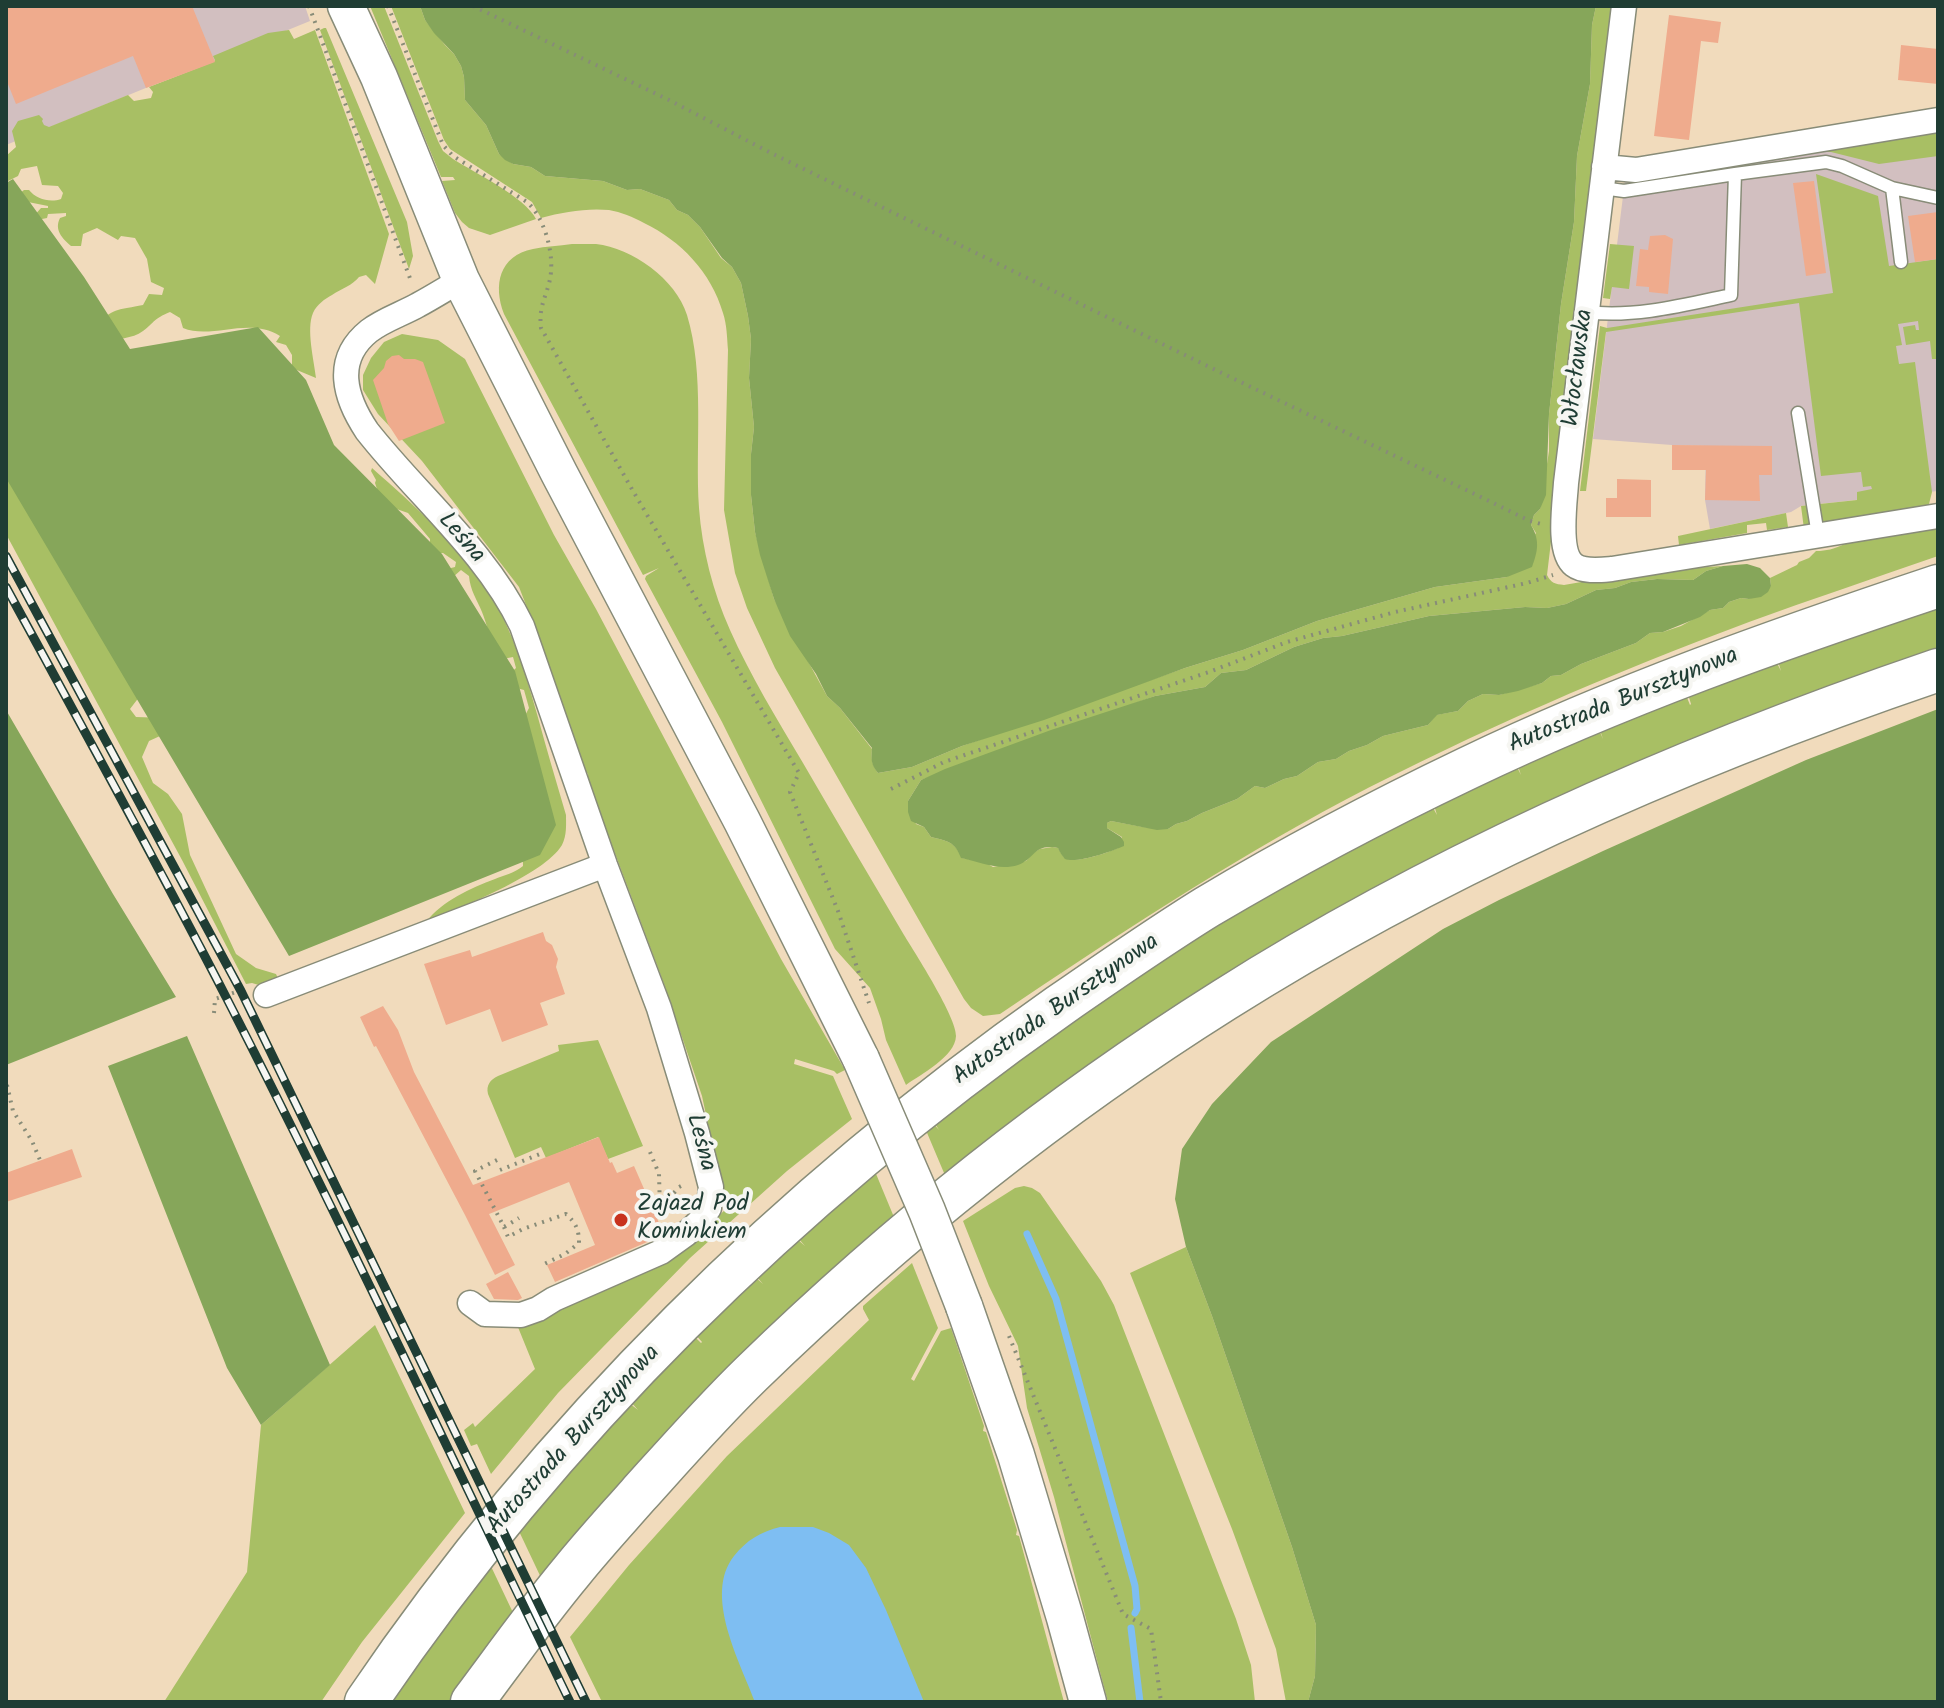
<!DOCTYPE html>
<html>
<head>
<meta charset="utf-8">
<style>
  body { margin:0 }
  #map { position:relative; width:1944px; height:1708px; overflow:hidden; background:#f1dbbc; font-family:Kalam,sans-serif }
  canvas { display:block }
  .frame { position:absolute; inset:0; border:8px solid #1f3d34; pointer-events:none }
</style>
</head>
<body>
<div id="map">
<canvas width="1944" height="1708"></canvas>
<div class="frame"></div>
</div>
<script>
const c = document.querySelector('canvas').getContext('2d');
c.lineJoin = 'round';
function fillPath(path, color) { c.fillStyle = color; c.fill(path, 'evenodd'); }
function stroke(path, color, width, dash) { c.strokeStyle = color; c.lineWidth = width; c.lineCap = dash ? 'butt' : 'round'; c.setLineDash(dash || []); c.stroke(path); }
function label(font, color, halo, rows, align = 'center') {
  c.font = font + ' Kalam,sans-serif'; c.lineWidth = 8; c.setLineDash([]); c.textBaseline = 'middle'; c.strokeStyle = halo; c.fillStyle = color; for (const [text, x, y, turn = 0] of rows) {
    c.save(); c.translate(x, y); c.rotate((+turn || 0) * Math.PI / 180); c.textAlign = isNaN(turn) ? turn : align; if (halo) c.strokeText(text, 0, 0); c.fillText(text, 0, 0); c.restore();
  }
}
fillPath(new Path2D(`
  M6 6H305L310 21 6 145Z
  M1938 134V491L1801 506 1791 512 1710 529 1705 500 1706 446 1672 445 1593 439 1625 180Z`), '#d2bfc0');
fillPath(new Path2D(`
  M370 6H384L438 141 443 151 453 159C475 173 525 197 536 219L490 235 469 228 462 222 455 213 442 181 455 180 453 177H441Z
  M391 6H420L425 20 445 45 454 54 461 66 464 77 465 100 486 125 499 154 513 164 531 167 545 176 603 181 627 190 640 189 669 200 677 210 688 215 700 227 721 258 732 267 741 283 748 316 751 339 749 378 754 427 751 454V495L755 532 774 599 827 696 840 708 872 749C871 759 872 765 878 773L912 767 962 746 1185 668 1243 650 1317 621 1435 587 1507 577 1536 533 1531 525 1534 515 1540 509 1549 451V414L1561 304 1574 222 1577 156 1590 84 1592 25 1596 6H1615L1547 575C1551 583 1555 584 1564 585L1645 571 1723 566 1706 571 1693 580 1657 579 1631 582 1615 588 1596 590 1566 604 1547 608 1525 607 1429 616 1342 636 1323 638 1294 647 1246 670 1221 673 1205 687 1155 696 921 780 908 801 916 824 924 827 931 837C948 841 955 842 962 858L984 862 993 867 1026 861 1033 853 1040 849 1052 847 1058 848C1060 851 1063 857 1065 858 1076 864 1107 853 1118 848L1122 837 1107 828V823L1111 821 1143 827 1168 829 1176 824 1187 821 1202 813 1237 799 1255 786 1265 788 1284 779 1297 776 1318 762 1336 759 1349 751 1367 745 1383 736 1428 725 1436 715 1458 711 1468 701 1483 694 1499 695 1542 683 1551 676 1561 675 1581 664 1636 643 1650 633 1663 632 1681 626 1710 610 1723 608 1729 602 1741 598 1749 599 1771 586 1770 578 1797 565 1799 562 1809 558 1816 551C1827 551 1833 549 1845 544L1846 541 1894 535 1938 527V556C1875 578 1812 599 1749 622 1612 673 1475 732 1345 800 1225 864 1113 938 1000 1014L983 1016 971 1008 964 999 775 668 747 608 735 573 724 510 728 350C727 338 727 325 723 313 711 272 681 241 644 223 633 217 621 212 609 210 586 208 563 212 541 218L532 202 450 149 444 140Z
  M324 28H326L407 222 413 256 409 269 320 30Z
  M289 30 294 39 315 30 389 234 375 284 366 275 359 277C353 285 341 289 332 295 325 299 317 304 313 313 306 329 314 360 316 378L292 368V355L286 345 276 342 280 336C249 316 212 340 183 328L180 318 170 312C153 319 155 322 143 331 132 339 117 339 104 340L96 324C116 307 119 310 143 305L149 294 162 295 164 288 151 282 147 259 135 238 121 236 118 240 97 228 83 234 81 246H71C62 238 54 230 60 218L66 216V213L48 214 47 218 37 220 33 217 41 208H48V206L23 201 19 194 24 190H29C36 199 50 203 61 199L63 193 58 186 42 185 37 166 21 169 18 176 6 182V156L16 147 12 131 18 121 39 115 43 119 42 121 44 125 49 127 128 95 134 101 151 98 153 92 149 87 213 62 215 60 213 56 268 33Z
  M1938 130V156L1879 164 1831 152H1816Z
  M1816 174 1878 196 1889 266 1938 259V288L1936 289 1938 359H1932L1930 341 1906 345 1903 327 1915 325 1916 330H1919L1918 321 1898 324 1902 345 1896 346 1899 364 1915 362 1932 492 1928 508 1804 529 1801 506 1857 500V492L1872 489 1871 486 1863 487 1861 472 1821 476 1799 303 1606 332 1586 491H1580L1600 326 1607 328 1833 293Z
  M572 244C579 244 588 244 596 244 632 248 676 279 687 315 705 374 695 446 699 508 702 549 713 592 730 630 750 675 778 721 803 763 836 820 870 877 904 935 915 953 957 1018 956 1036 955 1057 921 1074 906 1085L886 1040 881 1019 870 988 835 949 722 722 645 579 646 576 659 568 643 575 504 314C493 285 499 256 533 249 546 246 559 246 572 244Z
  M1610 244 1634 246 1629 289 1612 287 1610 299 1603 298Z
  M402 334 438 340 465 359 554 535 596 609 781 959 845 1070 837 1074 834 1071 795 1059 794 1064 833 1076 852 1119 787 1171 690 1258 558 1393 491 1474 477 1444 471 1446 464 1430 473 1423 475 1427 535 1369 511 1310 684 1248 726 1209 702 1096 664 984 587 779 588 774 585 771 547 659 519 587 422 461 378 414 363 390V375L371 358 384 342Z
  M372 468C415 506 459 545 490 594 513 631 525 672 537 714 546 747 556 781 566 815 566 825 567 835 562 845 544 875 459 908 426 922 442 901 471 888 495 879 505 875 514 873 523 866L520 725 529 708 524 690 509 686 506 677 516 668 513 657 503 659C490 647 489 629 482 612 477 600 470 590 469 576L461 570 453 577 443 570 455 567 456 562 443 553 430 554V539L408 513 388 506 380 498 375 483 376 480 371 471Z
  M6 469 143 692 130 709 136 717 166 718 171 731 149 741 142 757 153 783 168 794 182 814 190 855 236 954 256 968 276 974 280 983 262 986 252 983 246 984 182 860 6 534Z
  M1786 513 1788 527 1767 530 1766 523 1747 525V533L1679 545 1678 536Z
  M1938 604V653L1658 760 947 1180 925 1128 933 1123 939 1130 934 1122 1145 968 1385 828 1432 806 1437 815 1434 805 1517 767 1521 775 1518 766 1599 730 1603 739 1600 730 1686 695 1690 705 1691 704 1688 694 1776 661 1781 671 1778 661Z
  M598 1040 643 1146 608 1159 598 1137 546 1158 541 1147 515 1158 488 1094C486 1085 490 1080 498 1076L559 1051 558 1045Z
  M874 1169 896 1222 544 1584 517 1527 629 1403 638 1410 630 1401 694 1336 701 1343 702 1342 695 1334 755 1277 763 1284 756 1276 797 1239 805 1246 798 1238Z
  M1024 1186 1032 1188 1040 1193 1101 1281 1114 1305 1236 1619 1251 1665 1255 1702H1108L1054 1497 1027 1408 1018 1346 989 1286 963 1221 1015 1188Z
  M1186 1247 1212 1316 1292 1547 1316 1625 1315 1676 1308 1702H1286L1276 1649 1232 1529 1130 1273Z
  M912 1263 938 1328 911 1379 914 1381 941 1331 951 1328 984 1426 983 1431 986 1432 1017 1530 1016 1535 1019 1536 1064 1702H602L570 1637 629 1565 727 1456 869 1320 863 1309V1306Z
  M375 1325 465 1513 362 1642 321 1702H164L247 1572 261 1425Z
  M488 1560 516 1619 452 1702H383Z`), '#a8bf64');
fillPath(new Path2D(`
  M420 6H1596L1592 25 1590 84 1577 156 1574 222 1561 304 1549 414 1546 495 1540 509 1534 515 1531 525C1540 540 1538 551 1532 567L1507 577 1435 587 1317 621 1243 650 1185 668 1044 720 962 746 912 767 878 773C871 765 871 759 872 748L840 708 827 696 816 674 790 636 774 599 760 555 755 532 751 495V454L754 427 749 378 751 339 748 316 741 283 732 267 722 258 700 227 688 215 677 210 669 200 640 189 627 190 603 181 545 176 531 167 513 164 505 160 499 154 486 125 465 100 464 77 461 66 454 54 434 33 425 20Z
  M13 179 84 277 130 349 258 327 306 380 334 445 442 554 515 671 556 825 540 855 289 956 6 478V183Z
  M1747 564 1760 568 1770 578 1771 586 1768 592 1761 597 1749 599 1741 598 1729 602 1723 608 1710 610 1700 617 1663 632 1650 633 1636 643 1581 664 1561 675 1551 676 1542 683 1518 691 1499 695 1483 694 1468 701 1458 711 1437 715 1428 725 1383 736 1367 745 1349 751 1336 759 1318 762 1297 776 1284 779 1265 788 1255 786 1237 799 1202 813 1187 821 1176 824 1168 829 1157 830 1111 821 1107 823V828L1121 837 1124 842V846C1113 851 1076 864 1065 859 1063 857 1059 851 1058 848 1034 843 1035 859 1018 865 999 871 981 862 961 858 955 842 948 841 931 837L924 827 911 821 908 812V801L921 780 945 769 1051 730 1155 696 1205 687 1221 673 1246 670 1294 647 1323 638 1342 636 1429 616 1525 607 1547 608 1566 604 1596 590 1615 588 1631 582 1657 579 1693 580 1706 571 1723 566Z
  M1938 709V1702H1308L1315 1676 1316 1625 1292 1547 1212 1316 1186 1247 1175 1199 1182 1149 1212 1104 1271 1042 1443 929 1499 900 1603 851 1806 760Z
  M6 710 113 894 176 997 6 1065Z
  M187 1036 330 1365 261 1425 227 1368 108 1066Z`), '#86a65a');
fillPath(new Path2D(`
  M780 1527H813L829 1533 849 1545 866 1568 886 1610 924 1702H755C740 1662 703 1595 734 1556 747 1540 760 1532 780 1527Z`), '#7ebef2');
stroke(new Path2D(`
  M1027 1234 1056 1299 1135 1586 1137 1609 1135 1613
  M1131 1628 1140 1702`), '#7ebef2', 7);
fillPath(new Path2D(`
  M6 6H192L215 62 146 88 133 56 16 104 6 79Z
  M1669 15 1721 22 1718 43 1701 41 1689 140 1654 136Z
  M1901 45 1938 49V84L1898 80Z
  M1814 181 1826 273 1806 276 1793 183Z
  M1938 212V259L1915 262 1908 216Z
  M1665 235 1673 239 1668 294 1649 292V287L1636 286 1640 249 1648 250 1650 236Z
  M399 355 404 359H415L423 362 445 423 399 441 388 424 373 380 384 368 386 361 392 356Z
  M1672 445 1772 446V475H1759L1760 501 1705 500 1706 470H1672Z
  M1617 479 1651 480V517H1606V498H1617Z
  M543 932 546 941 552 945 558 959 556 967 565 994 540 1003 548 1025 502 1042 490 1009 446 1025 424 964 470 950 472 957Z
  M383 1006 398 1030 414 1072 473 1185 599 1137 610 1163 612 1162 617 1173 634 1166 663 1232 654 1239 555 1282 547 1265 595 1245 569 1182 489 1214 515 1265 495 1275 465 1215 376 1046 374 1047 360 1017Z
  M72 1149 82 1177 6 1202V1173Z
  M508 1272 522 1298 518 1300 494 1299 486 1284Z`), '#efab8d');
const lane = new Path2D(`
  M1735 174 1826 162 1842 166 1892 188 1901 262
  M1892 188 1938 198
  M1586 312C1635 318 1684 305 1731 295L1735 174 1624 191 1602 188
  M1798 413 1818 535`);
const street = new Path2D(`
  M1624 6 1566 483C1565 502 1557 552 1574 565 1583 572 1600 570 1612 569L1938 516
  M1604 167 1636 170 1938 120
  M461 280C447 288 433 297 418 305 402 314 383 320 369 331 333 360 345 398 367 431 418 496 486 551 522 626L605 865 659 1008 697 1133 711 1187 710 1198 709 1208 699 1222 686 1234 661 1252 554 1299 538 1309 521 1315 485 1314 470 1303
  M266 995 605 865`);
const primary = new Path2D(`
  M346 6 379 77 461 280 559 473 742 821 861 1059
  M964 1306 1016 1455 1065 1618 1088 1702`);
const highway = new Path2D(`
  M366 1702C551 1429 790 1195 1059 1006 1108 972 1157 938 1207 907 1291 857 1380 810 1468 768 1620 695 1779 639 1938 586
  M472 1702C505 1658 537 1613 572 1571 593 1545 616 1520 638 1495 675 1454 711 1413 751 1374 895 1234 1054 1107 1224 1000 1442 862 1694 753 1938 670`);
stroke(lane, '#888c78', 15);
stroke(street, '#888c78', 27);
stroke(primary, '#888c78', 39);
stroke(highway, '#888c78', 45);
stroke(new Path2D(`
  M309 6 411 281
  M388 6 443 145 453 156 527 202C544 217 553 250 551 272 549 294 538 303 541 328L633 491 799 773 790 792 838 911 869 1003
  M473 6 669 100 773 154 1228 376 1485 499 1530 521 1541 524
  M891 789 944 762 1209 672 1287 642 1395 612 1527 583 1553 575
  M214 1013 215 999 245 989
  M7 1085 13 1111 32 1141 40 1160
  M650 1152 659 1174 660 1209 679 1187 685 1184
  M497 1160 475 1171 504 1227 519 1218
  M500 1170 540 1154
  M504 1227 508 1237 523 1229 566 1214C576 1223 579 1230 579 1243L565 1254 540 1266
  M1009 1336 1123 1614 1151 1629 1161 1702`), '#888c78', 4, [2, 6]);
stroke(lane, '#fff', 12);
stroke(street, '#fff', 24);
stroke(primary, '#fff', 36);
stroke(highway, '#fff', 42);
const rail = new Path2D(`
  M6 556 241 991 586 1702
  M6 587C80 723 155 859 226 997 345 1229 456 1467 570 1702`);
stroke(rail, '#1f3d34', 9);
stroke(rail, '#f6f6f2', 6, [18]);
const primaryBridge = new Path2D(`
  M861 1059 927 1211 964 1306`);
stroke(primaryBridge, '#888c78', 39, []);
stroke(primaryBridge, '#fff', 36);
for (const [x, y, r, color] of [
  [621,1220,8,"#c8321e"]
]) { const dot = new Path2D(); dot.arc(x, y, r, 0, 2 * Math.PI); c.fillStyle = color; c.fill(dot); stroke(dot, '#f6f6f2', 3); }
label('24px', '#1f3d34', '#f6f6f2', [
  ["Włocławska",1580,368,-83],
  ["Leśna",460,539,49],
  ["Autostrada Bursztynowa",1624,702,-22],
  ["Autostrada Bursztynowa",1057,1011,-35],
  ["Leśna",699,1143,75],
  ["Autostrada Bursztynowa",575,1441,-48]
]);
label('24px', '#1f3d34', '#f6f6f2', [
  ["Zajazd Pod",637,1206],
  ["Kominkiem",637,1234]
], 'left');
</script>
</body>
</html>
